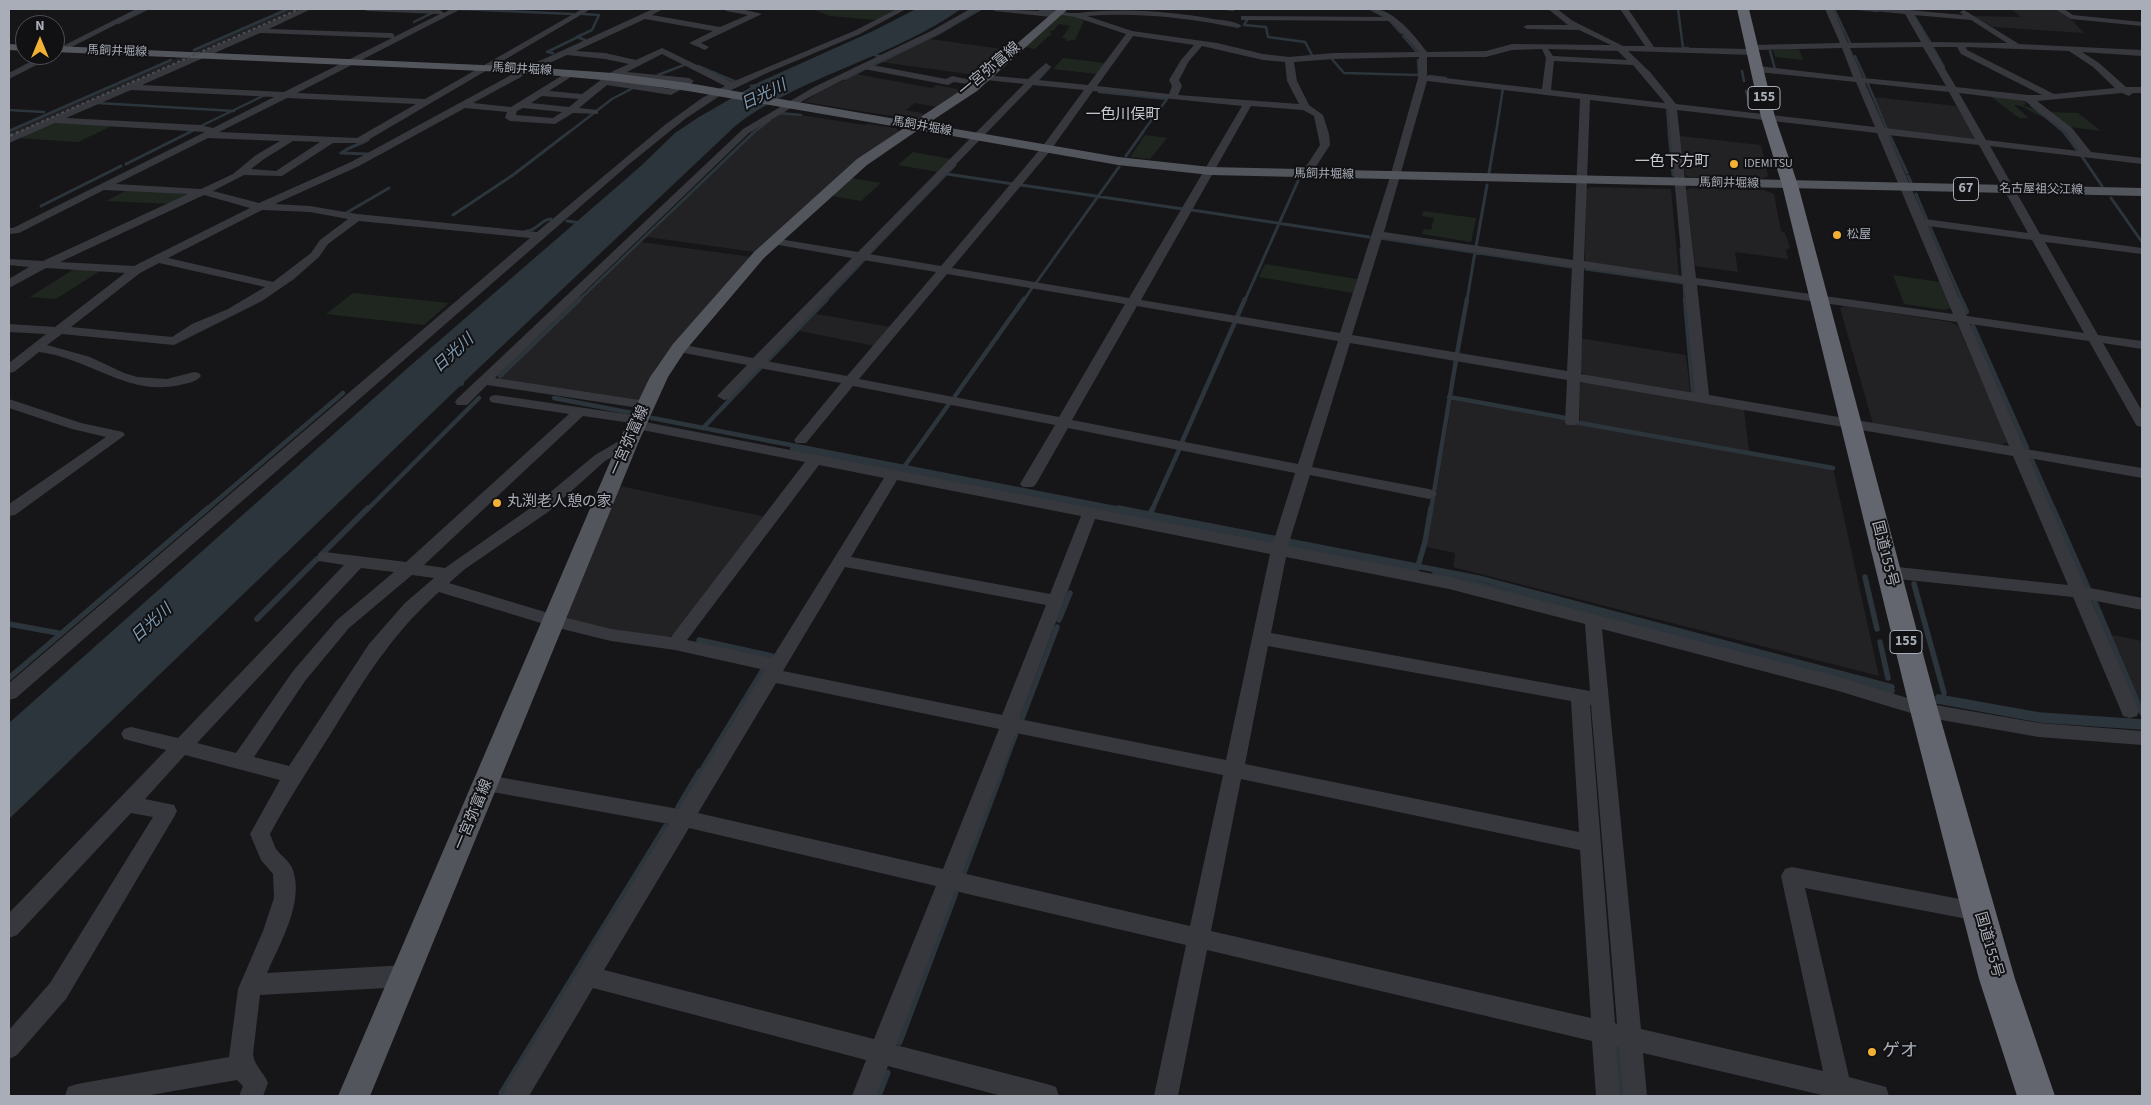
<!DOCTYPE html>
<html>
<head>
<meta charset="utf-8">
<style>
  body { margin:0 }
  #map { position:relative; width:2151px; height:1105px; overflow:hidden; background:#161618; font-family:"Source Sans 3",sans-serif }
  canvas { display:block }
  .frame { position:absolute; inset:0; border:10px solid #a8adb8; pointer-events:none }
  .north { position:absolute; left:15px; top:15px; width:50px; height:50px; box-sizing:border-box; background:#111113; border:1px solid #4d4f55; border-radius:50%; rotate:0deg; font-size:14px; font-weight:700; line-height:20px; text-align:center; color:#a8adb8 }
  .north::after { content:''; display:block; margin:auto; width:18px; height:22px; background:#f2b134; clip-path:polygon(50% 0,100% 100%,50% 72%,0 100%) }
</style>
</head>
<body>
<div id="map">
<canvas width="2151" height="1105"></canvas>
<div class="frame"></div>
<div class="north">N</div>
</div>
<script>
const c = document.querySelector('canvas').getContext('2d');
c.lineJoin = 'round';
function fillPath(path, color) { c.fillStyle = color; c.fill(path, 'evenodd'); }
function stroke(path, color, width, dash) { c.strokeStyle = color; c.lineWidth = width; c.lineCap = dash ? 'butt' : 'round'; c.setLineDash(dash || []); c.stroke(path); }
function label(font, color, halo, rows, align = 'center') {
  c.font = font + ' "Source Sans 3","Noto Sans JP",sans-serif'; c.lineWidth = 4; c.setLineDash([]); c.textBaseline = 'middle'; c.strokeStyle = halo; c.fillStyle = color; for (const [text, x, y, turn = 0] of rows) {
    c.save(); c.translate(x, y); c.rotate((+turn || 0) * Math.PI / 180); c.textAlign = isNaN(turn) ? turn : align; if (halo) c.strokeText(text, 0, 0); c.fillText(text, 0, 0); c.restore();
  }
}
fillPath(new Path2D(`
  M290 9H304L203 53 191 52Z
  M2011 9H2058L2069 17 2084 33 1993 27 1973 16 2021 17Z
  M930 39 1009 50 982 76 881 62Z
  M178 58H191L9 138V131Z
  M856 74 932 88 936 85 963 90 936 107 915 103 906 110 926 114 920 118 911 119 804 102 818 93Z
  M1874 97 1956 106 1976 138 1971 140 1889 130Z
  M782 112 865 125 868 124 896 128 899 132 857 160 755 252 647 237 751 135Z
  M1680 136 1761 145 1768 176 1761 179 1690 177 1685 175Z
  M1591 187 1671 189 1679 277 1590 264 1585 261 1586 189Z
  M1691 188 1764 190 1774 194 1781 231 1785 233 1790 248 1786 250 1788 259 1735 252 1738 272 1695 266 1686 190Z
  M641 242 752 257 671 348 656 367 639 402 496 381Z
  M1845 306 1950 322 1958 326 2008 442 2001 445 1873 424 1840 308Z
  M816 314 891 327 875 346 799 331Z
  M1579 338 1686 355 1690 392 1586 375 1579 371Z
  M1587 381 1744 409 1749 451 1580 421V383Z
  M1452 400 1833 468 1879 676 1453 567 1455 553 1427 547Z
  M620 486 766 517 676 634 666 638 612 631 570 620 565 615Z
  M2112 635 2142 641V707Z`), '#222225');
fillPath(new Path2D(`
  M816 9H898L880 19 875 20 830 16 814 10Z
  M1063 14 1080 18 1084 21 1075 40 1066 41 1067 39 1062 38 1070 26 1059 24 1054 30 1049 32 1052 33 1035 49 1025 47Z
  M1799 49 1803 60 1775 57 1773 50Z
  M1063 58 1105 63 1097 74 1053 69Z
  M1990 96 2021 99 2026 103 2024 106 2034 109 2046 117C2034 116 2026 105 2014 105L2029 118H2019Z
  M2051 112 2078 113 2101 131 2070 127Z
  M58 122 114 125 78 142 17 138Z
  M1145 135 1167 138 1150 159 1130 157Z
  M913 152 951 159 938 172 898 165Z
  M852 178 881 183 861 201 832 196Z
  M129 189 194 192 172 204 106 201Z
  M1423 211 1476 218 1471 242 1422 234 1424 229 1431 230 1434 218 1422 216Z
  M1265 264 1357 279 1353 293 1259 277Z
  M74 269 100 271 56 299 30 297Z
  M1893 275 1940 282 1951 308 1945 310 1904 304Z
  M353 293 449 303 424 325 326 314Z`), '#1e261f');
fillPath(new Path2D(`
  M916 9H961C896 55 814 73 747 117 735 125 724 137 713 147L464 382V385L459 387 9 819V723L410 366 642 165 675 133 699 117 751 87 749 85 755 84 873 31Z`), '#2c353c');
stroke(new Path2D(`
  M459 9 573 14
  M1226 9 1233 10
  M1370 9 1383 16
  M1678 9 1683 48H1688
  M1834 9 1850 43
  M1858 9 1878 11
  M583 14 599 15 592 30 577 37 585 40
  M1913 14 1930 42
  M1247 20 1244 25 1266 27 1268 37 1305 42 1312 55
  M1389 20 1401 33
  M414 22 434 12
  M118 23 147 9
  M1403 36 1417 52
  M1932 46 1944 67
  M194 50 288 9
  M1770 51 1775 69
  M553 53 547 52 578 37
  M867 53 879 56
  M1855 56 1865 78
  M1331 58 1344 73 1419 75 1418 60
  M698 66 734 81
  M872 66 938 34 981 9
  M1742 71 1744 81
  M658 75 684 65
  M1429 76 1446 78
  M845 79 867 68
  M1037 81 1050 67
  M1867 82 1887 129
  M1746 91 1750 104
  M1099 92 1167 99 1142 133
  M98 103 234 111
  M2031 105 2065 133
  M1667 108 1669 133
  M9 110 44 112
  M779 113 801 115
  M201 126 265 95
  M9 131 171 60
  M188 133 196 129
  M568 133 612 99 633 88
  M753 133 770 120
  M1496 133 1503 88`), '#2c353c', 2.5);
stroke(new Path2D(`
  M1669 132 1673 175
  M2064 132 2078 151
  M1889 134 1907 173
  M368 140C357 146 352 145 341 153L368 154
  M2081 155 2102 186
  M1126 156 1143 132
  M126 164 190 132
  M1489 173 1496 132
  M947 174 1013 184
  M1908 176 1911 182
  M1021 185 1183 209
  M1916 194 1927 220
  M2111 198 2142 242
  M41 206 121 166
  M1192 210 1369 237
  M346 213 389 188
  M453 215 513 175 569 132
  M567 221 581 223
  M1930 227 1962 300
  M526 231C537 231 541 219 551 219
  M1380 238 1571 267
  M1476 247 1487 185
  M1681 249 1683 276
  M869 254 955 165
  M1586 269 1684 283 1685 300
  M1036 283 1119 167
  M579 300 754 132
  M826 300 864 260
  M1024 300 1032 288
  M1245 300 1298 181
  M1467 300 1475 252`), '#2c353c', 3);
stroke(new Path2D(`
  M1685 299 1693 392
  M1961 299 1967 312
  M1237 317 1245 299
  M1973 326 2027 448
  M1457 354 1467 299
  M768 360 827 299
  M500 376 580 299
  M955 396 1024 299
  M1449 397 1565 418
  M554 398 632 413
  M652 418 1125 510
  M1580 423 1833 468
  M703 428 761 367
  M1182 442 1235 322
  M792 449 1107 510
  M2031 458 2054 510
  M904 467 949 404
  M206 510 343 393
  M367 510 479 398
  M1152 510 1179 450
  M1431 510 1456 360`), '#2c353c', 4.5);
stroke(new Path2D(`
  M1101 508 1417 569
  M1118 508 1478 578 1892 687
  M2053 508 2088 588
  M1150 514 1153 508
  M321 555 368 508
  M1418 566 1425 542 1431 508
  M1435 573 1892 691
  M1865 577 1877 629
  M1914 584 1944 693
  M2094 600 2142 713
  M257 619 317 559
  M1059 620 1070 593
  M9 624 58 633
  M699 640 772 656 771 658
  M1880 642 1888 678
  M9 678 208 508
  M1938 697 2039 715 2142 722
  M1938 701 2041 720 2142 727
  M1021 721 1057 627
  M700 773 763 670
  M1001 773 1016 733`), '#2c353c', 5.5);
stroke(new Path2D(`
  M679 807 700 772
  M963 873 1001 772
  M899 1042 955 893
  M1617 1050 1621 1096
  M502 1093 666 827
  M878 1096 887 1073`), '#2c353c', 7);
fillPath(new Path2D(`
  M136 9H146L9 79V73L43 55H55V50Z
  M301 9H311L269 29 391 33 394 34V37L440 14 367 11 363 9 440 10 444 13 451 9H461L297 93 425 99 582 9H591L363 143H333L282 176 244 175 213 191 259 203 351 162 524 68 653 9H663L652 15 720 27 748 15 726 11 725 9H741L762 14 701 43 709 47 705 50 689 43 713 31 645 19 576 51 605 53 636 60 662 48 732 82 854 31 897 9H906L860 34 767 73 721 95 685 119 628 165 16 698 9 700V683L530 238 359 221 328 244 319 257 294 279 262 301 174 345 62 334 47 345 90 357 124 373 137 377 167 379 194 372 199 373 201 376C197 381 190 383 184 384 129 399 91 358 39 352L14 372 9 373V363L46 334 9 332V324L55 327 125 273 46 268 9 288V279L29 267 9 265V259L43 261 188 194 104 190 19 233 9 234V228H13L205 132 55 123 9 143V136ZM260 33H262L392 38 284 92 142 85ZM662 54 725 86 702 98 666 124 537 232 357 214 310 206 275 204 359 166 465 108 507 112 505 118 510 121 555 124 573 113 598 114V110L579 108 607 85 671 95 680 90 675 87 670 89 613 80 620 76 690 85 694 81 689 78 627 72ZM567 55 605 59 629 64 613 71 582 94 549 91 574 75 575 73 571 70 511 107 473 103 530 72ZM131 90 274 97 213 128 200 125 66 118ZM542 96 579 99 569 107 531 103ZM287 98 416 104 357 138 219 132ZM523 108 562 112 553 118 516 115 517 111ZM208 138 280 141 256 155 233 174 201 189 116 184ZM293 141 320 142 276 171 251 169 264 159ZM204 195 250 208 134 266 60 262ZM262 210 310 212 348 219 320 240 311 253 273 282 168 258ZM159 263 265 287 228 309 192 324 172 337 71 327 140 273Z
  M970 9H979L937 35 872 65 946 79 952 76 981 82V86L954 82 948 85 864 69 806 99 749 133 495 378 646 401 651 402 653 405 651 408 646 409 487 385 467 405H457L455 402 457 399 743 129 814 87 931 31Z
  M991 9 1040 11 1036 9C1050 8 1066 14 1078 13 1123 8 1168 11 1213 19 1222 20 1235 21 1242 26L1238 28C1188 18 1138 12 1087 16L1132 31 1217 43 1263 54 1289 57 1333 53 1419 52 1391 21 1244 20H1241V16L1384 17 1372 9C1393 8 1415 36 1427 52L1486 51 1512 44 1611 45 1579 30 1527 29 1523 27 1527 25H1568L1548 9H1557L1573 21 1623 46H1645L1620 9H1628L1654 47 1749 49V46L1752 45 1840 43 1825 9H1833L1848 43 1921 42 1905 14 1874 11 1870 9H1898L1963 15 1960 12 1964 10 2019 44 2142 50V56L2082 52 2099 63 2126 87H2142V93H2133L2129 96 2122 93 2037 101 2072 128 2091 152 2142 158V164L1990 146 2040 234 2142 248V254L2045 242 2098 335 2142 341V349L2103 343 2142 411V427L2137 426 2135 423 2089 341 1970 324 2025 449 2142 468V478L2029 458 2085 587 2142 598V610L2091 600 2139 711 2137 716 2130 718 2123 716 2121 711 2073 597 1888 578 1882 576 1880 572 1882 568 1888 566 2068 585 2013 456 1580 382 1579 422 1577 425H1567L1565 422 1567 380 1350 343 1312 467 1429 489 1434 491 1437 494 1434 497 1429 499 1310 475 1288 546 1449 577 1835 676 1924 703 2039 723 2142 731V745L2039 737 1924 717 1835 690 1602 629 1641 1029 1823 1071 1781 876 1785 869 1792 867 1986 904 1989 911 1986 918 1978 921 1805 888 1849 1077 1886 1087 1889 1096H1826L1643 1053 1647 1096H1623L1619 1047H1616L1620 1096H1596L1592 1041 1207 950 1178 1096H1154L1186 945 955 891 896 1045 1047 1084 1056 1087 1059 1096H1002L888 1066 876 1096H852L866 1060 593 988 529 1096H503L506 1087 669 824 487 791 480 789 477 783 480 777 487 775 679 809 765 670 675 650 611 641 554 627 439 592C393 633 367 675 335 727 313 762 290 797 270 834 272 839 274 845 276 849 281 856 290 861 293 870 304 903 280 943 267 973L405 965 413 968 416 976 413 984 405 987 260 995 253 1054C254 1066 264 1072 268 1083L263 1096H239L243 1086 237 1080 145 1096H65L68 1087 77 1084 229 1057 238 989 263 931 274 898 273 874 261 860 250 834 280 780 185 755 145 799 174 805 177 811 174 817 66 999 17 1055 9 1059V1030L50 983 153 817 131 813 17 935 9 938V913L166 750 124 739 121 734 124 729 131 727 178 738 344 565 319 561 317 557 319 553 325 552 406 562 569 414 496 403 491 402 489 399 491 396 496 395 639 416 644 417 646 420 645 422 1273 543 1295 473 1068 428 1036 484 1033 487H1023L1020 484 1055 425 853 386 806 443H796L794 440 841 383 759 368 729 399 724 400 717 396 747 365 679 352 672 348 679 344 753 358 852 258 773 244 769 243 767 241 769 239 773 238 858 252 1024 84 986 80 983 79V75L1028 79 1046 63 1050 66 1038 80 1088 85 1126 34 1075 17 1054 14V17H1051L995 11ZM1914 15 1971 20 2007 43 1929 42ZM1133 36 1194 45 1181 60 1169 80 1172 86 1169 94 1097 86ZM1202 46 1263 60 1285 62 1287 81 1299 104 1178 95 1182 86 1179 80 1189 61ZM1923 47 1946 86 1863 78 1850 48ZM1932 47H1957L1961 54 2042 95H2028L1956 87ZM1966 47 2069 51 2093 67 2115 88 2054 94 1967 50ZM1842 48 1853 77 1758 66 1754 69 1758 72 1856 82 1875 127 1676 104 1650 72 1628 51 1753 55 1756 54V50ZM1542 49 1546 58 1542 89 1427 76V57H1486L1512 50ZM1548 49 1618 51 1627 60 1553 56ZM1419 57 1418 78 1390 177 1340 333 1141 300 1251 106 1303 110 1314 116 1320 145 1305 168 1303 175 1308 178 1313 175 1315 168 1330 145 1329 134 1323 115 1309 105 1297 81 1294 62 1333 59ZM1554 61 1633 65 1665 103 1551 90ZM1427 81 1580 99 1573 260 1384 232ZM1865 83 1949 92 1975 139 1885 128ZM1033 85 1084 90 1042 147 941 266 869 254ZM1093 91 1242 106 1129 298 952 268 1050 151ZM1959 93 2025 101 2066 132 2079 151 1986 140ZM1590 100 1668 109 1683 276 1584 261ZM1677 110 1877 133 1953 314 1696 278ZM1888 135 1979 145 2028 233 1925 219ZM1928 226 2032 240 2084 333 1967 316ZM1382 238 1572 267 1567 371 1352 335ZM863 260 936 272 847 376 766 361ZM1584 268 1684 283 1695 393 1581 374ZM947 274 1125 304 1059 417 859 379ZM1697 285 1957 322 2009 446 1709 395ZM1137 306 1338 341 1298 464 1072 420ZM583 416 631 423 630 425 632 428 637 429 805 462 671 637 611 629 555 615 449 583 465 569 548 512 605 461 634 444 636 441 634 438H624L595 455 536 504 445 568 424 565ZM819 465 884 478 772 658 687 640ZM897 480 1081 516 1050 594 851 557ZM1095 519 1270 554 1226 760 1019 719ZM1286 557 1449 589 1585 624 1590 691 1271 633ZM845 567 1046 605 1002 715 783 671ZM361 568 394 572 337 620 293 671 236 753 197 743ZM412 575 434 578 405 603 369 644 289 766 254 757 305 681 349 628ZM1268 646 1571 701 1579 832 1245 764ZM776 683 999 729 943 869 698 813ZM1590 705H1591L1617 1024 1615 1023ZM1016 733 1223 775 1190 926 962 873ZM1241 779 1580 850 1591 1018 1211 931ZM689 828 936 886 874 1039 604 970Z
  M2055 9H2064L2073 15 2142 22V26L2071 19Z
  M9 399 81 423 123 432 125 435 15 515 9 516V504L106 437 72 429 9 408Z`), '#37383d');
fillPath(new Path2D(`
  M1057 9H1068L977 91 927 124 1118 157 1210 167 2142 188V196L1210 175 1118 165 918 130 867 165 764 258 685 351 668 377 639 441 370 1096H338L619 441 650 377 673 344 754 252 857 159 904 128 688 91 613 81 527 73 55 52V46L527 67 613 73 688 83 913 122 969 85Z
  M9 44 25 45V51L9 50Z`), '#53555c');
fillPath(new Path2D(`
  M1737 9H1749L1775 117 1798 185 1938 710 2015 979 2055 1096H2017L1979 979 1910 710 1782 185 1761 117Z`), '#63666e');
stroke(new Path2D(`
  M16 133 299 9`), '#4a4c52', 2, [3, 2.5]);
stroke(new Path2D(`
  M9 136 18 132`), '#4a4c52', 2.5, [4.5, 3]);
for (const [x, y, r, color] of [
  [1734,164,5,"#f2b134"],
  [1837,235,5,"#f2b134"],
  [497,503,5,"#f2b134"],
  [1872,1052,5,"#f2b134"]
]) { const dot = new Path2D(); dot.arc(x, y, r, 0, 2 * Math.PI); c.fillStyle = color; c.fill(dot); stroke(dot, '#111113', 2); }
label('12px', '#a8adb8', '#111113', [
  ["馬飼井堀線",117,52,2],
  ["馬飼井堀線",522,70,3],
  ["馬飼井堀線",922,127,10],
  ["馬飼井堀線",1324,175,1],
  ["馬飼井堀線",1729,184,1],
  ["名古屋祖父江線",2041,190,1]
]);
label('12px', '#a8adb8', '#111113', [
  ["IDEMITSU",1744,164],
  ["松屋",1847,235]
], 'left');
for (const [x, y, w] of [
  [1764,98,32],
  [1966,189,25],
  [1906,642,32]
]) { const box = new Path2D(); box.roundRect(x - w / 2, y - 11.5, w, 23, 4); c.fillStyle = '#111113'; c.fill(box); stroke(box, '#a8adb8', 1); }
label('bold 14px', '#a8adb8', null, [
  ["155",1764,98],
  ["67",1966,189],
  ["155",1906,642]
]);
label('15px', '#a8adb8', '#111113', [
  ["一宮弥富線",990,70,-40],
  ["一宮弥富線",630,441,-66],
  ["国道155号",1884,554,76],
  ["一宮弥富線",474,815,-67],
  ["国道155号",1988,945,74]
]);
label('15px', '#c9ccd4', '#111113', [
  ["一色川俣町",1123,116],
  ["一色下方町",1672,163]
]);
label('15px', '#a8adb8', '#111113', [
  ["丸渕老人憩の家",507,503]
], 'left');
label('italic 16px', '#7f9bb3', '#111113', [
  ["日光川",764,96,-26],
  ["日光川",454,354,-42],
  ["日光川",152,624,-42]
]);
label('18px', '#a8adb8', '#111113', [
  ["ゲオ",1882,1052]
], 'left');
</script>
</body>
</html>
